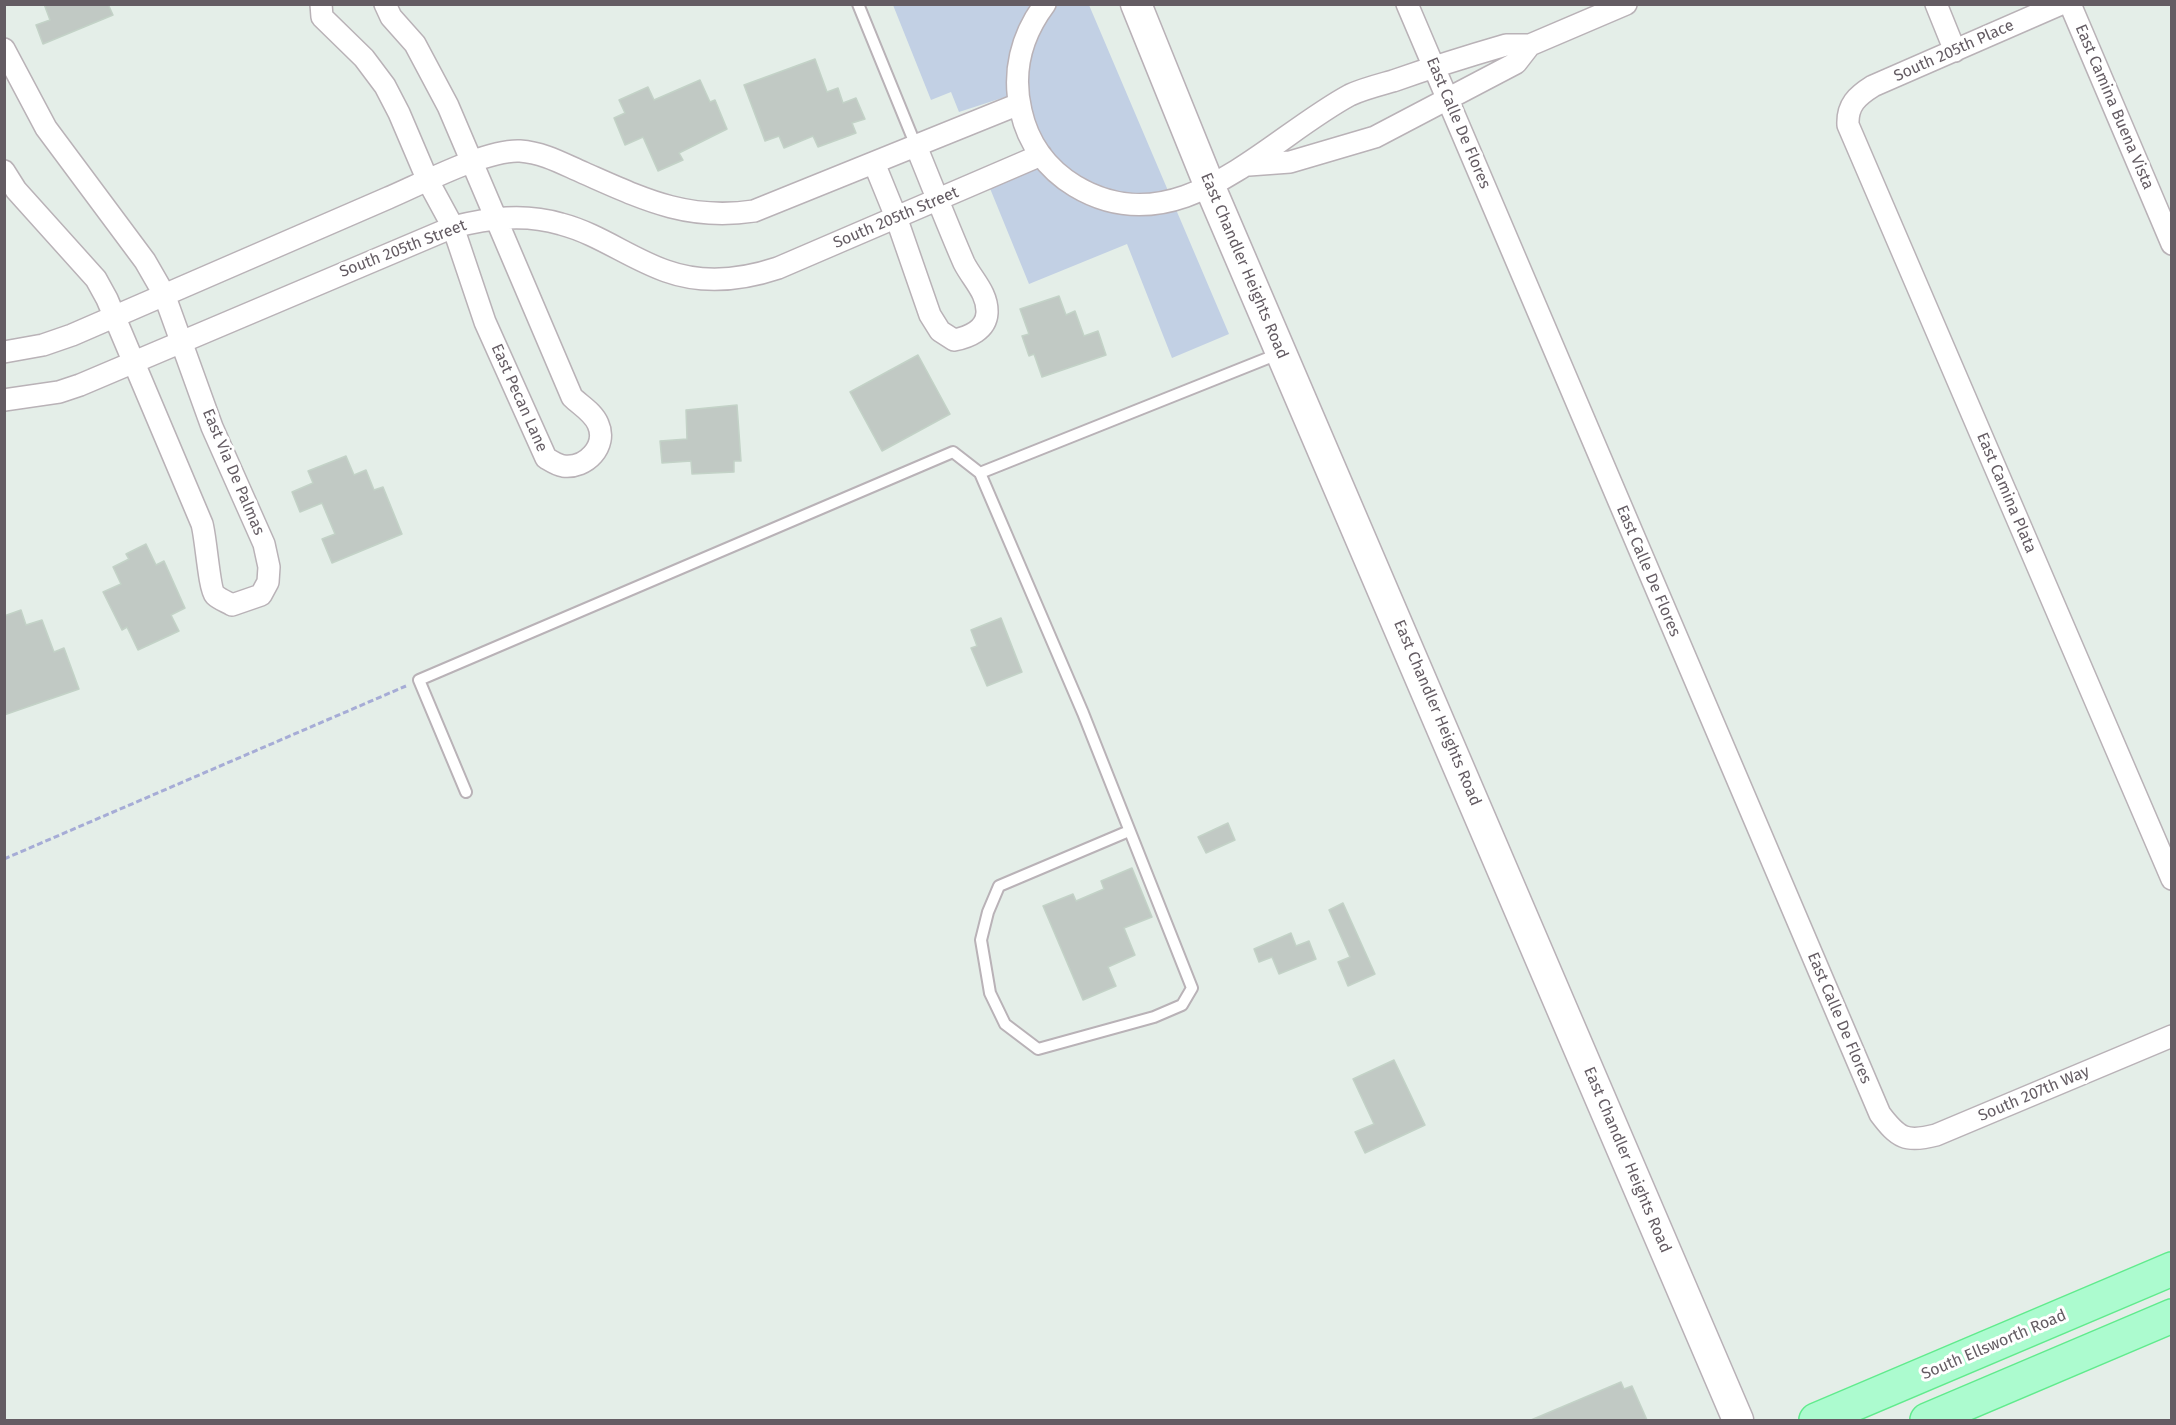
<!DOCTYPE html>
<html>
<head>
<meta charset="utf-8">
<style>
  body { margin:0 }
  #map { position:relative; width:2176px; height:1425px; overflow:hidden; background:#e4eee8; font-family:"Fira Sans",sans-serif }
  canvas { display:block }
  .frame { position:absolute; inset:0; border:6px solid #645c63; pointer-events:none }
</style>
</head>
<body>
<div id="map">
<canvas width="2176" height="1425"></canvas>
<div class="frame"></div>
</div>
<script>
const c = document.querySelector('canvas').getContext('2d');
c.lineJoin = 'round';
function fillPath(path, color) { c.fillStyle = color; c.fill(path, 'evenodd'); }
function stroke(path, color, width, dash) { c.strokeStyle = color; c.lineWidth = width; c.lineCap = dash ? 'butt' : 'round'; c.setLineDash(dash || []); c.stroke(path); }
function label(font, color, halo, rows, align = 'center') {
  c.font = font + ' "Fira Sans",sans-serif'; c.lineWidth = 6; c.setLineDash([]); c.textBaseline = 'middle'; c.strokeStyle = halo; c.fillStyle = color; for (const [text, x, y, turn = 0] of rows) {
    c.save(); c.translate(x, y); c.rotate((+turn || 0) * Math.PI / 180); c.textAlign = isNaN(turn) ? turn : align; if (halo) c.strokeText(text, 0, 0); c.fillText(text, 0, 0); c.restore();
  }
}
fillPath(new Path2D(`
  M893 5H1089L1229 334 1172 358 1127 244 1029 284 989 186 1035 168 1005 97 959 112 951 92 931 100Z`), '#c2d0e4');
const building = new Path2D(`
  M44 4H108L113 15 43 44 36 25 50 20Z
  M815 59 827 92 838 88 843 103 856 98 865 119 852 123 856 133 818 147 813 136 784 148 779 136 765 141 744 85Z
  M700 80 710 102 715 100 727 129 679 153 683 160 658 171 643 137 625 145 614 118 625 113 619 100 648 87 654 100Z
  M1059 296 1066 315 1075 311 1084 336 1098 331 1106 355 1042 377 1034 354 1029 356 1022 336 1029 334 1020 309Z
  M918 355 950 414 882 451 850 392Z
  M737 405 741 461H734V472L692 474 691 461 662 463 660 441 687 439 686 410Z
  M346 456 354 475 366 470 374 490 383 487 402 534 332 563 322 539 335 534 322 503 300 512 292 492 313 483 308 471Z
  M146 544 156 565 164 561 185 608 171 615 179 631 138 650 127 627 122 630 103 592 121 584 113 567 129 559 126 554Z
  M21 610 26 625 42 620 54 652 64 648 79 689 4 715V616Z
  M1001 618 1022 672 987 686 971 648 977 646 971 630Z
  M1228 823 1235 840 1206 853 1198 837Z
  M1132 868 1152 917 1124 928 1135 955 1108 967 1116 986 1083 1000 1043 906 1073 894 1076 901 1104 889 1101 881Z
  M1343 903 1375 974 1348 986 1338 962 1350 957 1329 910Z
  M1291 933 1296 946 1309 941 1316 959 1279 974 1272 957 1259 962 1254 949Z
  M1394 1060 1425 1125 1365 1153 1355 1132 1374 1124 1353 1079Z
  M1621 1382 1624 1389 1632 1386 1647 1420H1531Z`);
fillPath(building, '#c1c9c4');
stroke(building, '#c3d2c7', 1.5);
const service = new Path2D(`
  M858 4 916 146
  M466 792 419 680 953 452 980 473
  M1129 831 999 886 988 912 981 940 990 993 1005 1024 1038 1049 1154 1017 1182 1005 1192 988 1083 713 980 473 1278 354`);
const minor = new Path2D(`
  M321 4 322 17 364 58 385 86 399 113 428 181 453 227 485 322 546 458C551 461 557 465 563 466 586 469 608 446 598 424 593 412 580 405 572 397L448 106 415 44 391 17 385 4
  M1045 4C1021 36 1012 73 1021 111 1028 143 1047 169 1075 186 1178 248 1266 140 1350 95 1363 89 1379 85 1393 81 1430 68 1468 56 1506 45H1530L1626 4
  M1407 4 1880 1114C1898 1138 1906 1143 1936 1135L2172 1036
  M1936 4 1955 51
  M2061 4 1873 86C1857 96 1847 105 1848 125L2172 879
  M2070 4 2172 244
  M4 49 46 128 145 261 164 294 212 427 264 544 269 567 268 582 261 595 232 605C227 602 219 599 215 595 209 588 206 538 202 524L107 299 96 279 16 190 4 171
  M874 163 896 217 930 315 940 331 954 340C969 337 986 330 987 313 988 293 972 279 964 263 947 224 932 185 916 146
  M1249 165 1290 162 1375 137 1516 63 1530 45
  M4 352 43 345 72 335C177 290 283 243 388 198 421 184 487 149 520 151 545 153 563 164 584 173 643 199 687 221 754 211L1019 104
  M4 400 59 392 80 385 453 227C489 218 524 213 561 224 599 234 629 258 666 271 702 284 742 280 778 268L1041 155`);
const secondary = new Path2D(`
  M1136 4 1210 187 1738 1420`);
const primary = new Path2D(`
  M1816 1420 2172 1269
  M1927 1420 2172 1316`);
stroke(service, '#b9b2b7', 14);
stroke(minor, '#b9b2b7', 24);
stroke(secondary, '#b9b1b7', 33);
stroke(primary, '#60eb8d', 36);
stroke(new Path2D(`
  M4 859 406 686`), '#a6acd6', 3, [6, 3]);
stroke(service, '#fff', 10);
stroke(minor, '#fff', 21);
stroke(secondary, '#fff', 30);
stroke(primary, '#acfbcf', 33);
label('16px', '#645c63', '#fff', [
  ["South 205th Place",1954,51,-24],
  ["East Camina Buena Vista",2114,107,67],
  ["East Calle De Flores",1458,123,67],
  ["South 205th Street",896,218,-23],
  ["South 205th Street",403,249,-21],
  ["East Chandler Heights Road",1244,266,67],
  ["East Pecan Lane",519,398,66],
  ["East Via De Palmas",233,472,67],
  ["East Camina Plata",2006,493,67],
  ["East Calle De Flores",1648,571,67],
  ["East Chandler Heights Road",1437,713,67],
  ["East Calle De Flores",1839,1018,67],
  ["South 207th Way",2034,1094,-23],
  ["East Chandler Heights Road",1627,1160,67],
  ["South Ellsworth Road",1994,1345,-23]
]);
</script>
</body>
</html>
